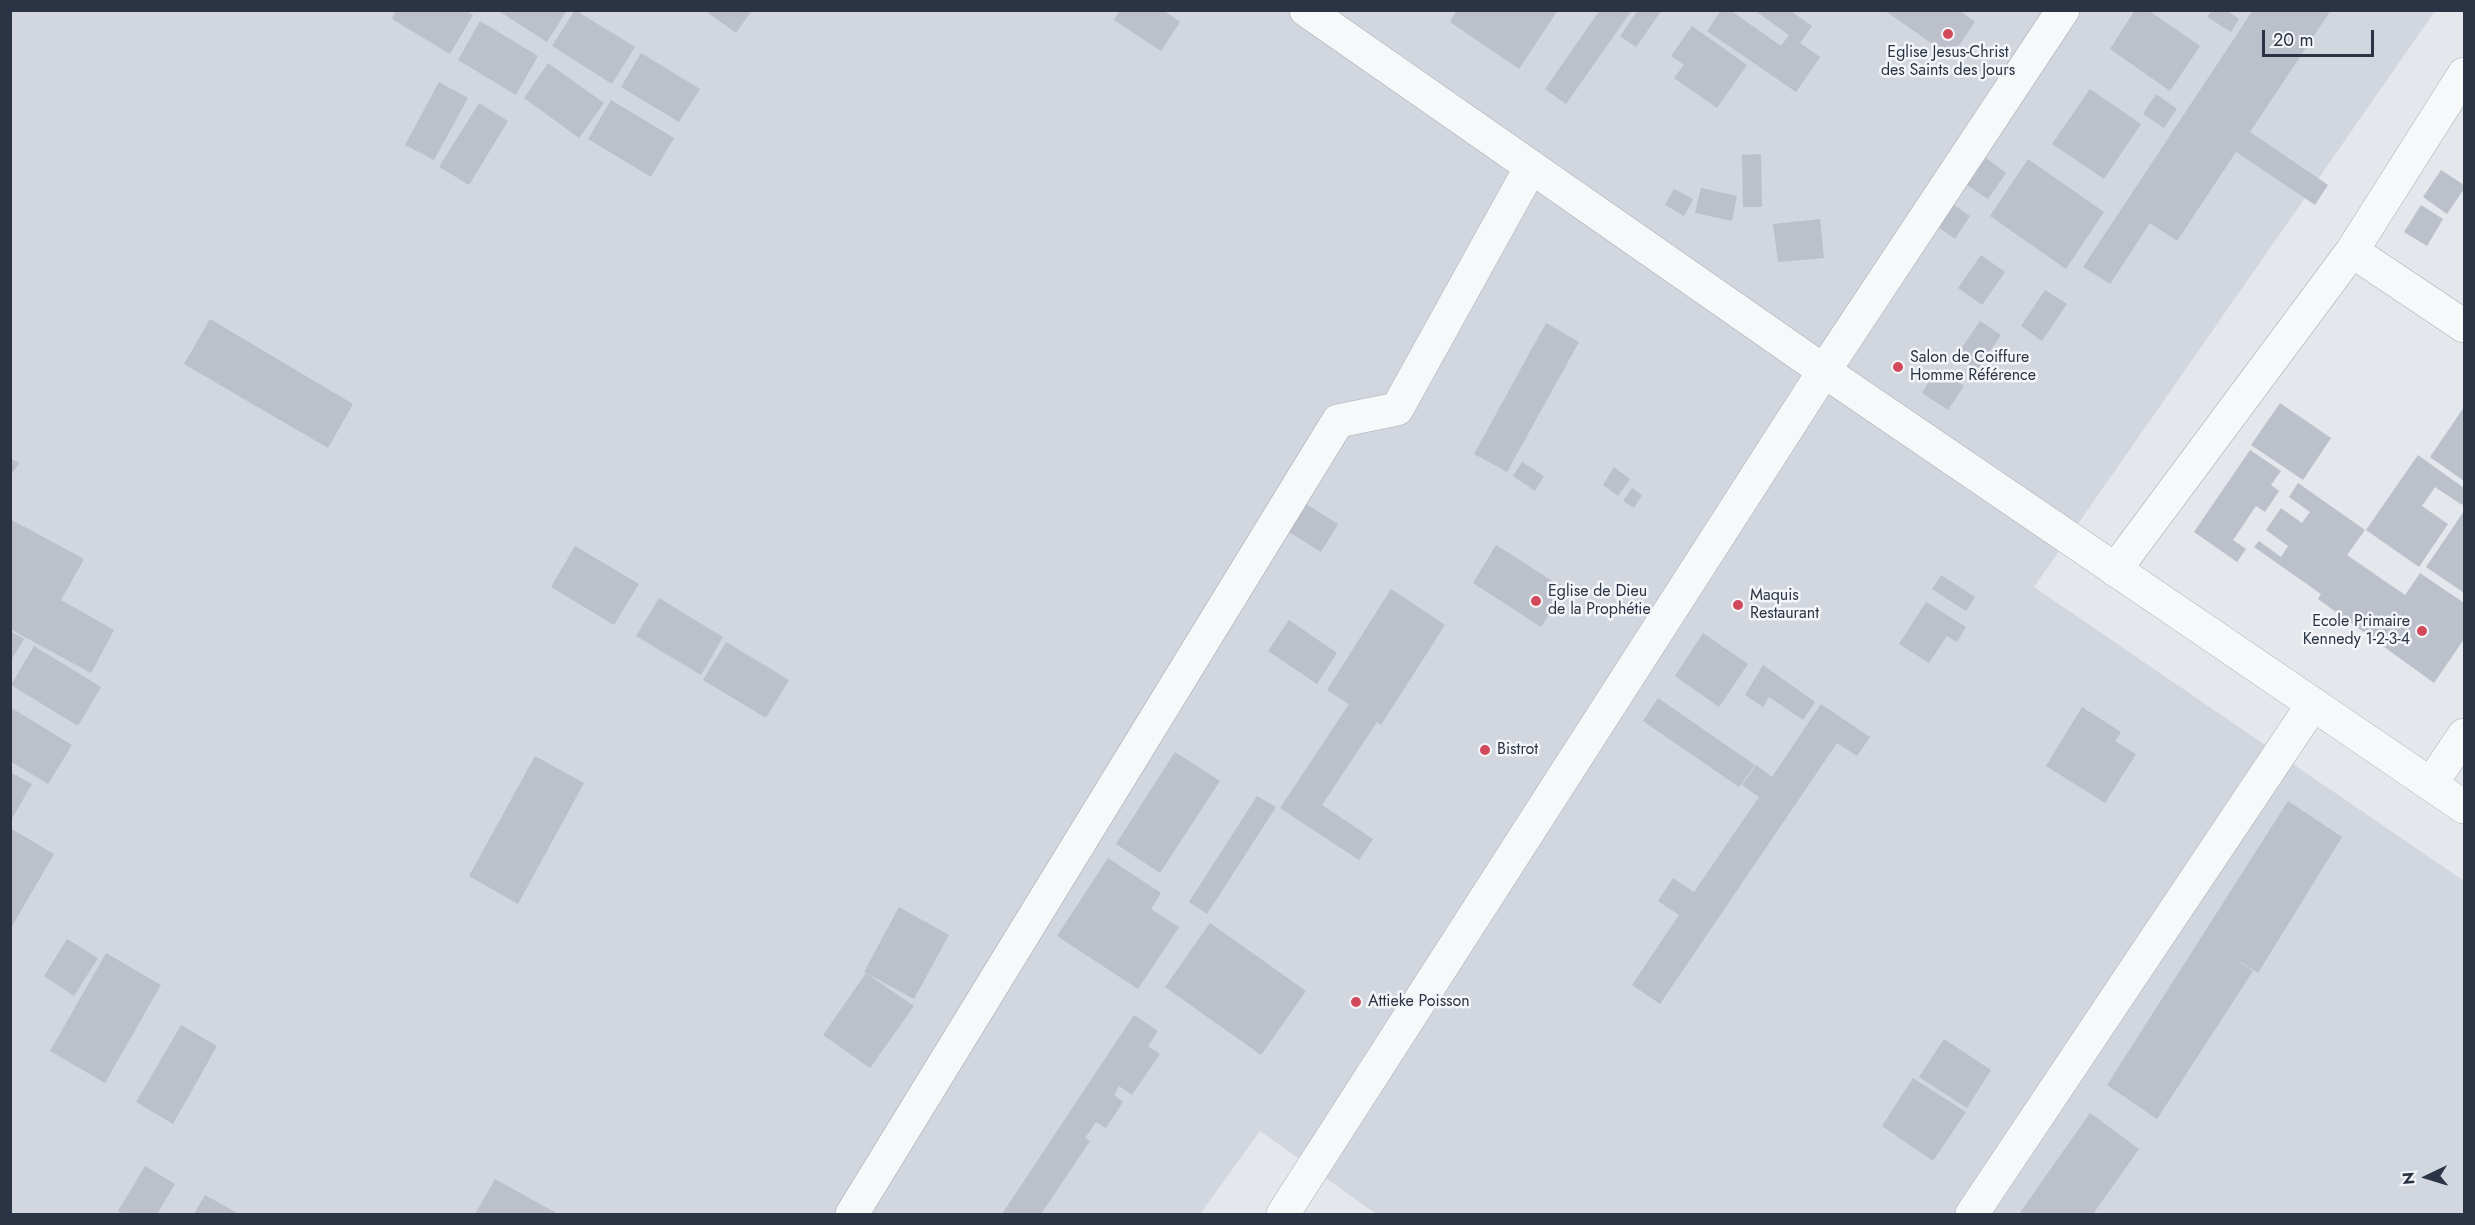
<!DOCTYPE html>
<html>
<head>
<meta charset="utf-8">
<style>
  body { margin:0 }
  #map { position:relative; width:2475px; height:1225px; overflow:hidden; background:#e4e7ec; font-family:Jost,sans-serif }
  canvas { display:block }
  .frame { position:absolute; inset:0; border:12px solid #2b3445; pointer-events:none }
  .north { position:absolute; left:2397px; top:1147px; width:60px; height:60px; -webkit-text-stroke:4px #f4f6f9; paint-order:stroke; rotate:266deg; font-size:16px; font-weight:700; line-height:24px; text-align:center; color:#2b3445 }
  .north::after { content:''; display:block; margin:auto; width:21px; height:27px; background:#2b3445; clip-path:polygon(50% 0,100% 100%,50% 72%,0 100%) }
  .scale { position:absolute; left:2262px; top:30px; width:112px; height:27px; box-sizing:border-box; border:3px solid #2b3445; border-top:0; padding-left:8px; font-size:18px; line-height:21px; white-space:nowrap; color:#2b3445; -webkit-text-stroke:4px #f4f6f9; paint-order:stroke }
</style>
</head>
<body>
<div id="map">
<canvas width="2475" height="1225"></canvas>
<div class="frame"></div>
<div class="north">N</div>
<div class="scale">20 m</div>
</div>
<script>
const c = document.querySelector('canvas').getContext('2d');
c.lineJoin = 'round';
function fillPath(path, color) { c.fillStyle = color; c.fill(path, 'evenodd'); }
function stroke(path, color, width, dash) { c.strokeStyle = color; c.lineWidth = width; c.lineCap = dash ? 'butt' : 'round'; c.setLineDash(dash || []); c.stroke(path); }
function label(font, color, halo, rows, align = 'center') {
  c.font = font + ' Jost,sans-serif'; c.lineWidth = 5; c.setLineDash([]); c.textBaseline = 'middle'; c.strokeStyle = halo; c.fillStyle = color; for (const [text, x, y, turn = 0] of rows) {
    c.save(); c.translate(x, y); c.rotate((+turn || 0) * Math.PI / 180); c.textAlign = isNaN(turn) ? turn : align; if (halo) c.strokeText(text, 0, 0); c.fillText(text, 0, 0); c.restore();
  }
}
fillPath(new Path2D(`
  M10 11H2435L2034 587 2464 881V1214H1376L1260 1131 1200 1214H11Z`), '#d2d6de');
fillPath(new Path2D(`
  M396 10H466L473 15 450 54 392 19Z
  M497 10H567L547 42Z
  M575 10 635 47 612 84 552 46Z
  M704 10H752L736 33Z
  M1120 10H1163L1180 22 1161 51 1114 20Z
  M1457 10H1558L1519 69 1450 22Z
  M1600 10H1632L1566 104 1545 89Z
  M1638 10H1662L1636 47 1620 36Z
  M1721 10H1730L1781 46 1789 35 1754 10H1789L1812 26 1800 43 1820 57 1796 92 1707 31Z
  M1884 10H1959L1975 22 1951 57Z
  M2135 10H2148L2200 46 2170 91 2110 49Z
  M2212 10H2226L2239 19 2231 32 2207 17Z
  M2253 10H2331L2250 132 2328 185 2315 205 2236 152 2177 241 2150 223 2110 284 2083 267Z
  M480 21 538 56 516 95 458 60Z
  M1692 26 1747 65 1717 108 1674 78 1684 65 1671 56Z
  M641 53 700 89 679 122 621 87Z
  M548 63 604 103 579 138 524 98Z
  M439 82 468 98 434 160 405 145Z
  M2090 89 2141 124 2104 179 2052 144Z
  M2156 94 2177 109 2164 128 2143 114Z
  M611 100 674 138 651 177 588 139Z
  M479 103 508 121 469 185 439 167Z
  M1761 154 1762 207H1743L1742 155Z
  M1986 158 2006 173 1988 199 1967 185Z
  M2028 159 2104 212 2066 269 1990 216Z
  M2441 170 2464 185V189L2447 214 2423 197Z
  M1701 188 1737 196 1732 221 1695 213Z
  M1674 189 1693 199 1684 216 1665 205Z
  M1950 202 1970 216 1955 239 1935 225Z
  M2421 205 2443 219 2427 246 2404 232Z
  M1820 219 1824 258 1778 262 1773 224Z
  M1981 255 2005 272 1982 305 1958 288Z
  M2045 290 2067 304 2042 341 2021 326Z
  M210 319 353 404 328 448 184 364Z
  M1980 321 2001 335 1977 370 1956 356Z
  M1546 323 1579 342 1507 472 1474 454Z
  M1937 368 1964 386 1948 410 1922 393Z
  M2280 403 2331 438 2303 480 2251 445Z
  M2464 407V481L2430 457Z
  M2250 450 2281 471 2271 485 2279 491 2265 512 2256 506 2233 540 2246 549 2237 562 2194 532Z
  M2418 455 2464 488V500L2462 505 2435 487 2422 506 2448 524 2419 567 2366 530Z
  M10 458 19 463 10 477Z
  M1522 462 1544 476 1535 491 1513 476Z
  M1614 467 1630 479 1618 496 1603 485Z
  M2298 483 2365 530 2347 555 2405 595 2420 573 2464 603V639L2434 683 2318 599 2321 594 2254 547 2259 541 2281 557 2288 546 2266 530 2281 508 2302 523 2310 512 2289 497Z
  M1632 488 1642 495 1634 508 1623 501Z
  M1298 499 1338 524 1321 552 1281 527Z
  M2464 511V593L2426 567Z
  M10 519 84 559 61 600 114 630 91 673 10 629Z
  M1496 545 1565 589 1541 627 1473 583Z
  M575 546 639 584 614 625 551 587Z
  M1941 575 1975 597 1966 611 1932 589Z
  M1391 589 1445 625 1381 725 1377 722 1322 805 1373 839 1359 860 1280 808 1349 704 1327 690Z
  M659 598 723 637 701 675 636 636Z
  M1926 602 1966 627 1957 642 1947 636 1929 663 1899 644Z
  M1289 620 1337 653 1317 684 1268 651Z
  M10 631 24 639 10 662Z
  M1703 633 1748 664 1719 707 1675 676Z
  M726 642 789 680 766 718 703 680Z
  M34 646 101 687 78 726 11 685Z
  M1763 665 1815 702 1803 720 1769 697 1763 707 1745 695Z
  M1658 698 1755 765 1739 787 1643 721Z
  M1821 704 1870 737 1857 756 1837 743 1660 1004 1632 985 1679 915 1658 901 1673 878 1694 892 1759 797 1742 785 1756 765 1772 777Z
  M10 707 72 745 48 784 10 761Z
  M2082 707 2121 732 2115 741 2136 754 2105 803 2046 766Z
  M1175 752 1220 781 1160 873 1116 844Z
  M535 756 584 783 518 904 469 876Z
  M10 772 32 784 10 822Z
  M1257 796 1276 807 1207 914 1189 902Z
  M2288 801 2342 837 2258 973 2229 955 2253 971 2157 1119 2107 1085Z
  M10 828 54 854 12 926H10Z
  M1108 858 1161 893 1151 909 1179 927 1138 989 1057 936Z
  M899 907 949 935 914 999 866 973 914 1006 870 1068 823 1035 866 973 864 972Z
  M1210 923 1306 991 1261 1055 1165 987Z
  M67 939 98 958 74 996 44 976Z
  M106 953 161 985 105 1083 50 1051Z
  M1134 1015 1158 1031 1148 1046 1160 1054 1132 1095 1119 1086 1114 1095 1123 1102 1106 1128 1096 1122 1085 1138 1090 1141 1041 1214H1002Z
  M181 1025 217 1046 173 1124 136 1102Z
  M1944 1039 1991 1070 1967 1108 1919 1077Z
  M1913 1078 1966 1112 1933 1161 1882 1126Z
  M2090 1113 2139 1149 2093 1214H2019Z
  M145 1166 175 1184 157 1214H124L118 1211Z
  M495 1179 558 1214H475Z
  M205 1195 239 1214H194Z`), '#bbc0ca');
const minor = new Path2D(`
  M2352 251 2464 326
  M2115 570 2352 251 2464 74
  M2431 784 2464 735
  M852 1214 1338 421 1397 409 1531 167
  M1283 1214 1824 371 2063 10
  M1972 1214 2313 704`);
const tertiary = new Path2D(`
  M1306 10 1824 371 2464 807`);
stroke(minor, '#a9aeb7', 34);
stroke(tertiary, '#a9aeb7', 34);
stroke(minor, '#f7f8fa', 33);
stroke(tertiary, '#f7f8fa', 33);
for (const [x, y, r, color] of [
  [1948,34,6,"#d1495b"],
  [1898,367,6,"#d1495b"],
  [1536,601,6,"#d1495b"],
  [1738,605,6,"#d1495b"],
  [2422,631,6,"#d1495b"],
  [1485,750,6,"#d1495b"],
  [1356,1002,6,"#d1495b"]
]) { const dot = new Path2D(); dot.arc(x, y, r, 0, 2 * Math.PI); c.fillStyle = color; c.fill(dot); stroke(dot, '#f4f6f9', 2); }
label('16px', '#2b3445', '#f4f6f9', [
  ["Eglise Jesus-Christ",1948,53,"center"],
  ["des Saints des Jours",1948,71,"center"],
  ["Salon de Coiffure",1910,358],
  ["Homme Référence",1910,376],
  ["Eglise de Dieu",1548,592],
  ["de la Prophétie",1548,610],
  ["Maquis",1750,596],
  ["Restaurant",1750,614],
  ["Ecole Primaire",2410,622,"right"],
  ["Kennedy 1-2-3-4",2410,640,"right"],
  ["Bistrot",1497,750],
  ["Attieke Poisson",1368,1002]
], 'left');
</script>
</body>
</html>
